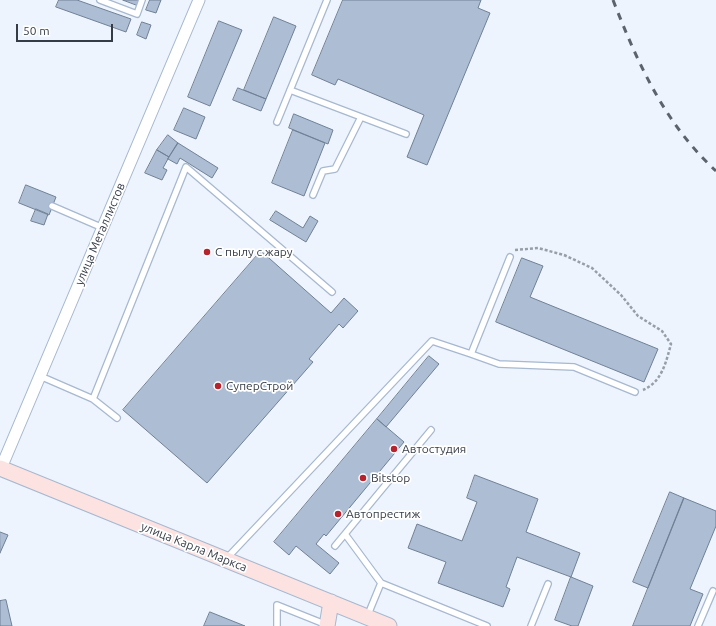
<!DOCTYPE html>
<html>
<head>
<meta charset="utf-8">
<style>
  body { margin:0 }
  #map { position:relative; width:716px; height:626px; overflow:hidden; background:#edf4fe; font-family:Ubuntu,sans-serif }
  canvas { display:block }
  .scale { position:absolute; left:16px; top:24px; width:97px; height:18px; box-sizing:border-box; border:2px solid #353c46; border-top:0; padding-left:5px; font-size:12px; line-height:14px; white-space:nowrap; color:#353c46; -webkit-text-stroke:3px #fff; paint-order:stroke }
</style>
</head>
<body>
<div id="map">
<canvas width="716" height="626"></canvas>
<div class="scale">50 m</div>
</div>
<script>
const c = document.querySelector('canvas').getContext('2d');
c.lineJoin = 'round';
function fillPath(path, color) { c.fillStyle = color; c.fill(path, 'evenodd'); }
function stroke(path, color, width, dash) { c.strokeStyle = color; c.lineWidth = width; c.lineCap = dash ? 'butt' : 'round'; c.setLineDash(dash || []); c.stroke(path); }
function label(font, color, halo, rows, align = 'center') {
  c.font = font + ' Ubuntu,sans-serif'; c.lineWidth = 3.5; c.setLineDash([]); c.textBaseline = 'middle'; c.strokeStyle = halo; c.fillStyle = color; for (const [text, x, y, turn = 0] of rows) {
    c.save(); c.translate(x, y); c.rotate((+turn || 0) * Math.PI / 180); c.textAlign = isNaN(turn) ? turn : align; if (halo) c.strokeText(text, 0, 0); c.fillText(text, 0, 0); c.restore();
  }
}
const building = new Path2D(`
  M59 0H77L131 19 126 32 56 7Z
  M123 0H139L137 5Z
  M150 0H161L156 13 146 10Z
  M343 0H481L478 8 490 13 427 165 407 157 424 115 338 79 335 85 312 75Z
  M274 17 296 26 266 99 244 90Z
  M219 21 242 30 210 106 188 97Z
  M142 22 151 25 146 39 137 35Z
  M238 88 266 99 261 111 233 100Z
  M184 108 205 117 196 139 174 130Z
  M294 114 333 130 328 144 289 128Z
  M293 130 325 143 304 196 272 183Z
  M168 135 178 143 169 157 157 150Z
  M178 143 218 168 212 178 180 158 177 164 168 159Z
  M157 150 169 157 163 168 167 170 162 180 145 173Z
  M26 185 56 197 49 215 19 203Z
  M36 209 48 214 44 225 31 221Z
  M276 211 303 228 310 216 318 221 306 242 270 220Z
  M261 251 331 313 344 298 358 311 343 328 339 324 309 359 313 362 207 483 123 410Z
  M522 258 543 266 530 297 658 349 644 382 496 322Z
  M429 356 439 364 386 427 377 419Z
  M377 419 404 442 326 536 324 534 316 544 339 563 330 574 296 546 289 555 274 542Z
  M475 475 538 499 526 532 580 553 571 577 517 557 506 587 510 589 503 607 438 583 446 562 408 548 417 524 462 541 477 502 467 498Z
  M670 492 684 498 648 588 633 582Z
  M684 498 716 511V526L690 589 703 594 690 626H633Z
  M0 532 8 535 0 553Z
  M571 577 593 586 578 626H572L555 620Z
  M6 600 12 626H0V601Z
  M210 612 245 626H204Z`);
fillPath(building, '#acbdd4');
stroke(building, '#708095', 1);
const lane = new Path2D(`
  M100 0 137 14 142 0
  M290 90 406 134
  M277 122 327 0
  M313 195 323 171 335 169 361 117
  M52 206 103 228
  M471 354 499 364 574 367 635 392
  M40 376 93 399 117 418
  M93 399 186 167 332 292
  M345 534 381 583 367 617
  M335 546 431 430
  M227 558 432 341 471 354 510 257
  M381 583 487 626
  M277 626V605L327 625
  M531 626 548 584
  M698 626 713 591`);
const street = new Path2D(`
  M1 468 199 0`);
const secondary = new Path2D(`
  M0 468 389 626
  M327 626 331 602`);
stroke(lane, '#a7b8cf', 8);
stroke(street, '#a7b8cf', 13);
stroke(secondary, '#a7b8cf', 17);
stroke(new Path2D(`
  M515 250 538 248 564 255 592 268 621 295 638 316 662 331 671 344C666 362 662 382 643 390`), '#979ea8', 2.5, [3, 2]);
stroke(lane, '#fff', 5.5);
stroke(street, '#fff', 11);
stroke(secondary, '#fce3e2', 15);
stroke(new Path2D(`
  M613 0C638 64 665 124 716 171`), '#5c636d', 3, [7, 7]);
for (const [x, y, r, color] of [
  [207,252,4,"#b4232e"],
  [218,386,4,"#b4232e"],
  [394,449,4,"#b4232e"],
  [363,478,4,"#b4232e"],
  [338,514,4,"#b4232e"]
]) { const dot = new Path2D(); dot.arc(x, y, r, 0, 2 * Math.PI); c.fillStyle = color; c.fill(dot); stroke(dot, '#fff', 1.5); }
label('12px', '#353c46', '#fff', [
  ["улица Металлистов",100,234,-67],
  ["улица Карла Маркса",194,547,22]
]);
label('12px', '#353c46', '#fff', [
  ["С пылу с жару",215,252],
  ["СуперСтрой",226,386],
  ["Автостудия",402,449],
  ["Bitstop",371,478],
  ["Автопрестиж",346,514]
], 'left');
</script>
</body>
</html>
